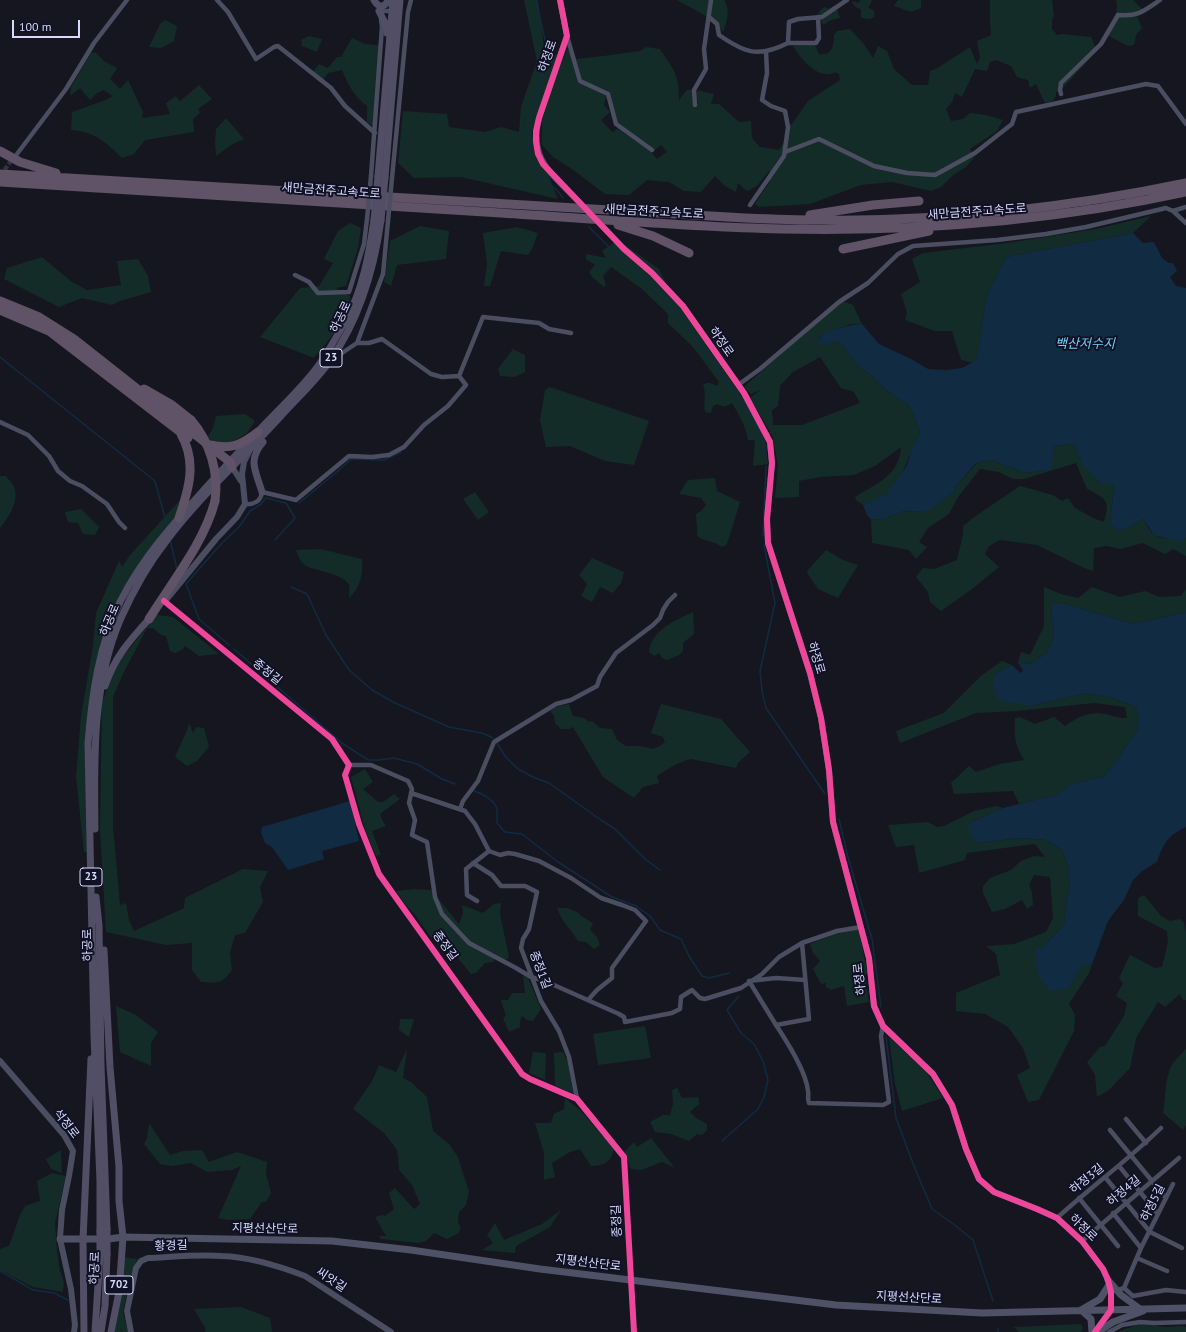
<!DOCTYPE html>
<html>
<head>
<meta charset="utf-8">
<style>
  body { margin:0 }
  #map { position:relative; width:1186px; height:1332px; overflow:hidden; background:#161620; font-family:"PT Sans",sans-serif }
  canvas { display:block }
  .scale { position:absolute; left:12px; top:20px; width:68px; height:18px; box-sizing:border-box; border:2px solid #d7dafc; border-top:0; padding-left:5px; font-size:12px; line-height:14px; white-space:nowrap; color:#d7dafc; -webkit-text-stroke:3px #111125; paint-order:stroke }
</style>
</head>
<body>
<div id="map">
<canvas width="1186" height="1332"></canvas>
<div class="scale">100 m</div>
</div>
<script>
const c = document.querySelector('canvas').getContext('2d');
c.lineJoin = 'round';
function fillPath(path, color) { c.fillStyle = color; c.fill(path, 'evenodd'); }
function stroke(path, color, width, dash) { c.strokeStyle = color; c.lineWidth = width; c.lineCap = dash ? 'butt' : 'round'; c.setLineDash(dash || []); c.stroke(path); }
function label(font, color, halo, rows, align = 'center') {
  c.font = font + ' "PT Sans","Noto Sans KR",sans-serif'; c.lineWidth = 4; c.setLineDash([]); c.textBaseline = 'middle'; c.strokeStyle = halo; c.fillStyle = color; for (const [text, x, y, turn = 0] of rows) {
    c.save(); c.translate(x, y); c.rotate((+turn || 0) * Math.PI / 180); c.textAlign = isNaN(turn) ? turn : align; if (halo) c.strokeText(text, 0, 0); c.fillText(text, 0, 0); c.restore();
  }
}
fillPath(new Path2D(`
  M524 0H538L545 55H557L532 132 536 158 546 169 558 199 461 177 414 178 398 163 403 111 447 114 449 127 485 132 501 127 519 132 521 107 537 61Z
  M677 0H724C731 11 727 20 723 32L714 18 706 16Z
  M861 0H872L870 5 868 7 874 11V17L870 19 861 18V9L857 8 852 3 853 1 858 3Z
  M898 0H921V8L911 12 894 6Z
  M990 0H1052L1054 16 1052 20V29L1057 35 1062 34 1091 37 1097 51 1061 90 1056 92V96L1053 101 1045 103 1036 84 1030 88 1028 80 1017 77 1011 66 996 60 990 62 987 71 975 69 962 97 955 93 952 102 946 109 951 121 963 119 970 113 986 115 1003 120 997 131 970 149 974 158 966 167 952 176 941 187 931 191 892 182 861 185 810 204 759 207 755 204 770 181 769 171 757 186 747 191 738 183 736 192 725 186 715 176 701 192 684 191 669 182 647 180 629 195 605 194 572 169 553 157 542 145V120L555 77 568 48 580 82 606 96 604 105 610 112 601 120 612 132 618 129 649 150 657 159 667 152 661 145 655 150 617 123 610 93 582 80 576 59 603 56 640 51 646 47 660 49C674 70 679 74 679 100L687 90H692V100L694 107 698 104 697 97V90L714 94 711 104H719L739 122 751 121 752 138 760 147 779 150 788 136 789 125 792 124 808 101 840 80 839 74 835 72C833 73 829 75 826 74 813 74 799 56 793 46L815 45 819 54C833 56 834 44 834 35L837 31 850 29 863 43 873 58 878 46 887 51 894 69 912 85H928L930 71 936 69 970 47 977 64 980 58 977 41 991 35 990 23Z
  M1116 0H1133L1143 10 1137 16 1142 28 1136 35 1134 45 1128 46 1105 34C1111 25 1120 11 1116 0Z
  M833 6H836L840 18 831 20 823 25 818 13 824 7 829 9Z
  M165 20 177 26 174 41 161 48 149 47 160 24Z
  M309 36 322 39 317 52 302 46 301 40Z
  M352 38 365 44 379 45 373 126 367 122V106C354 96 348 85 342 70L328 73 323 80 312 73 319 64 328 68 337 57H341Z
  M95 52 104 61 117 68 110 79 120 89 128 80 143 112 142 118 170 114 166 103 176 96 180 101 199 85 212 99 198 109 200 113 193 119 194 132 145 140 134 154 122 158C107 143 94 131 71 130L72 112 106 100 113 96 103 90 97 93 90 100 80 88 70 96 71 87 91 53Z
  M226 118 244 139 231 145 216 156 215 143 216 129Z
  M1151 216 1133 233 1006 257 986 297 977 361 973 363 961 360 952 331H935L905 320 907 312 901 294 920 282 912 259 923 253 1007 243 1096 229Z
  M350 223 361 228 358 248 346 286 336 288 350 296C350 319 327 341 314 358L260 337 300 288 319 286 333 263 324 259 338 231Z
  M420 226 449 231 446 259 397 265 391 286 384 282 390 241Z
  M517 227 538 233 532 249 528 255 501 251 490 286H484L487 263 483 233Z
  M618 240 659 269 672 296 743 398 756 419 766 443 768 464 753 466 755 440H748C746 426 739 415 732 403 726 407 723 407 717 404L713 406 711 413 705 412C703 401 707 396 703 385 709 381 712 384 717 386L719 382 693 347 668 323V314L642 289 611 267 603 276 606 285 604 287 593 278 589 272 595 265 586 259V254L606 258 602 251Z
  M42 257 72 282 87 290 121 285 117 261 138 259 148 276 151 292 120 301 112 305 82 298 59 307 4 279 7 268Z
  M842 301 853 305 862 324H851L821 335 819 339 821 345C828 345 833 341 840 342L856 364 872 376 879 384 898 399 907 403 913 413 920 433C910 450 901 486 884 496 878 500 870 502 863 505L856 500 855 497C877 483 899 476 901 447L875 466 854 475 820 477 799 481V497L775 498 778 464 772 435 750 398 760 390 751 394 744 387 803 334ZM820 357 841 388 854 392 860 403 802 425H773L772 410 778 406 780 386 793 372Z
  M513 349 525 355V372L514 377 500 376 498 369Z
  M550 387 649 421 634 465 605 461 570 446 546 447 540 420 545 390Z
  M245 414 255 421 247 433 231 443 216 444 207 438 213 428 216 416Z
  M1074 444 1084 466 1102 484H1114L1110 525 1118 530 1127 529 1143 519C1146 524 1150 532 1155 535 1161 539 1180 542 1186 538V556L1173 549 1165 554 1143 543 1120 549 1107 546 1094 548 1093 571 1084 568 1037 545 1000 540 989 546 985 554 999 567 972 589 941 611 930 602 928 592 916 577 923 568 934 569 957 560C959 548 964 538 963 526L977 515 1020 486 1053 495 1062 501 1068 498 1075 508 1093 518 1104 522C1111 500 1105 498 1087 489L1076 463 1024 479H1013L999 472 980 469 958 497 949 514 928 528 919 542 927 547 916 559 909 550 872 543 871 519 881 520 903 511 920 512 954 492 957 485 977 463 991 460 1025 473 1050 470 1054 446Z
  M0 476H6C8 480 13 483 14 487 20 501 8 518 0 528Z
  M715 478 717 491 740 502 727 544 722 547C714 541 705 542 697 536 698 531 696 521 696 514L701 511 706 505 701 498 679 494 688 480Z
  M475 492 489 512 478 520 463 499Z
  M181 499 174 519 118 601 86 732 91 852H84L76 777 81 716 93 646 96 613 119 561 122 567 130 555Z
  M81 509 99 527 95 535 83 534 78 523 68 522 65 512Z
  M320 549 362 559C363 574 361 587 349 598 349 594 350 588 349 585 344 574 317 571 306 566 301 563 298 556 296 550Z
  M826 550 843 560 858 565 838 598 818 589 807 573 808 570Z
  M592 558 624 572 621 583 613 593 600 587 592 602 581 596 587 584 579 575Z
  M1044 587 1061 594 1078 598 1092 587 1120 597 1145 591 1160 597 1181 596 1186 589V612L1133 624 1062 603 1051 610 1054 634 1047 653 1029 664 1018 662 1021 652 1030 655 1044 626Z
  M693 612 694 634 683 643V651L679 655 667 660 662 658 659 653 654 656 649 652C651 630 676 620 693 612Z
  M157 615 173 617 219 654 199 656 185 646 183 649 175 653 170 651 166 636 161 635 153 628H147L123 674 113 697V828L120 905 126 903 129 920 134 931 184 908 185 898 243 869 268 871 260 887 263 902 245 933 235 935 230 953 232 970C222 984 218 983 201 982L192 970V943L166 945 106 932 100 829 102 703 114 668 146 628H144Z
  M1002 661 1012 665 995 674 1030 706 1087 693 1113 698 1137 708 1138 730 1105 776 1069 785 1061 794 1019 804 1013 791 954 794 951 783 969 766 976 772 1000 764 1024 760C1015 744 1014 738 1015 718L1020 717 1035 724 1054 717 1065 726C1077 717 1090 711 1105 714 1114 716 1117 718 1127 718L1125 707 1094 703 1017 711 976 713 900 743 896 731 944 713 982 675Z
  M569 704 573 716 584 718 589 722 592 721 600 728 612 729 617 740 626 746H640L653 749 660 746 665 742 663 737 651 733 661 704 721 719 750 752 738 763 736 768 691 759C678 762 668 769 657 776L659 783 643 787 634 798 603 777 573 727 569 729H561L555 723 554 716 550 711 556 707Z
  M189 723 193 733 196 727 204 728 209 747 197 761 187 766 175 757 187 730Z
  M365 769 373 782 363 789 378 802H383L394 794 400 799 380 814 382 820 386 826 372 831 381 855 376 856 366 832 351 777Z
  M997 806 1003 808 969 823 976 843 1020 838 1046 840 1062 850 1068 866 1070 889 1067 898 1064 925 1043 947 1069 988 1081 965 1092 964 1089 973 1069 1004 1075 1015 1074 1031 1039 1100 1028 1102 1017 1075 1030 1068 1023 1048 1008 1027 985 1014 956 1011V993L1000 975 996 954 986 946 1014 944 1046 932 1053 918 1050 877 1034 875 1029 885 1032 892 1033 905 1027 909 1022 900 1005 909 992 912 983 893V886L990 878 1011 870 1021 861 1034 856 1045 857 1035 844 967 853 965 860 919 873 914 845 896 847 888 825 928 822 937 827 944 826 974 811Z
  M415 889 431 890 459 924 463 913 462 905 483 913 494 904 501 903 500 914 509 957 506 960 494 959V962L485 963 476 973 471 974 454 953H446L429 935 416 916 405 904 396 891Z
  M1144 895 1161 916 1170 921 1180 919 1184 923 1186 934V1000H1183L1180 994 1165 1007 1158 1002 1136 1038 1130 1068 1109 1090 1097 1097 1095 1075 1087 1062 1100 1047 1105 1046 1124 1016 1127 1003 1116 996 1123 983 1119 978 1130 955 1155 968 1162 967 1168 942 1167 931 1138 916V898Z
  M557 908H568L579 913 581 916 593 923 590 930 597 937 600 945 594 949 586 942 578 941C570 928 562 922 557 908Z
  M859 929 867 972 865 976 869 1002 847 1006 844 986 831 990 826 987V983L821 984 813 969 820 961 813 953 810 944 836 934Z
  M523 976 528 978 541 1009 533 1021 527 1020 522 1016 520 1020V1027L509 1032 503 1018 506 1016 501 1000H508L512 993H525Z
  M116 1006 136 1015 158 1032 151 1043V1066L120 1052Z
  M400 1019H414L409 1037 399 1030Z
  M645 1026 651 1058 598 1065 593 1034Z
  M889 1037 928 1074 943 1098 902 1111 895 1084Z
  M407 1049 403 1078 411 1082 427 1097 433 1131 449 1144 458 1157 469 1192 466 1205 459 1212 458 1222 461 1229 457 1234 447 1239 434 1233 426 1241 418 1243 381 1239 379 1236H386L375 1217 382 1215 385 1216 394 1209 389 1193 395 1188 414 1209 420 1204 412 1185 399 1170 397 1150 384 1133 353 1109 372 1081 379 1065 396 1072Z
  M1186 1049V1125L1183 1130 1163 1113C1166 1097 1164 1078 1173 1063 1177 1058 1182 1053 1186 1049Z
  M533 1052 546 1053 545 1080 529 1073Z
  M563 1052 568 1063 573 1093 555 1086 554 1053Z
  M677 1088 682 1098 698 1097 699 1104 690 1112 696 1118 707 1124V1130L702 1135 697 1134 689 1141 671 1134 655 1132 650 1122 663 1115H670L673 1104 672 1090Z
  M565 1098 581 1111 614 1149C611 1162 604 1166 591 1166L580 1149 570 1152 552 1163 555 1177 544 1180V1153L535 1123H551L554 1114 564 1109Z
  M149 1123 170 1155 183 1151 202 1150 209 1162 237 1152 267 1162 266 1174 271 1193 266 1202H262L250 1219 229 1220 218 1218 241 1166 232 1170 207 1172 191 1163 171 1166 160 1164 144 1144 147 1138Z
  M651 1138 675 1168 662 1162 641 1170 631 1169 624 1152 634 1142 637 1147Z
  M61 1150 62 1173 51 1169 46 1159Z
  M52 1173 66 1176 55 1223 57 1252 60 1270 64 1283 63 1292 33 1287 0 1270V1249L9 1246 20 1215 25 1206 40 1201 37 1181Z
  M561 1210 550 1227 516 1246 515 1253 482 1250 493 1243 487 1235 495 1223 504 1240 542 1224Z
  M124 1257 137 1259 130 1280 123 1312 128 1332H114Z
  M241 1307 270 1318 272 1332H205L206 1329 194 1309Z
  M1081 1324 1083 1328 1081 1332H1019L1014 1327Z
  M1139 1324 1167 1327 1181 1326 1186 1327V1332H1121L1120 1331Z`), '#142c27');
fillPath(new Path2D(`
  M1133 233 1143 243 1154 242 1162 258 1169 263H1173L1177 271 1170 277 1176 286 1186 288V538L1182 541 1171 540 1154 535 1143 519 1127 529 1118 530 1110 525 1114 484H1102L1083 466 1074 444 1054 446 1051 470 1025 473 991 460 976 463 957 485 954 492 929 510 920 512 903 511 881 520 871 519 867 515 863 505 885 495 895 483 907 465 913 446 920 433 913 413 907 403 898 399 879 384 872 376 856 364 840 342C833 341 829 345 821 345L819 341 821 335C834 329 848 325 862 324L879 344 911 359 928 369 946 370 962 368 977 360 986 297 1006 257Z
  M1062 603 1133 624 1186 612V827C1168 835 1163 844 1157 862L1142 871 1133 880 1124 900 1108 921 1092 964 1081 966 1069 988 1051 991C1036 976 1036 970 1036 949L1043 947 1064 925 1067 898 1070 889 1068 866 1062 850 1046 840 1020 838 976 843 968 832 969 823 1003 808 1060 794 1069 785 1105 776 1138 730 1137 708 1113 698 1087 693 1030 706 998 700 993 685 995 674 1012 665 1020 673 1023 671 1018 662 1029 664 1047 653 1054 634 1051 610 1054 604Z
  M350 801 359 841 322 851 324 859 288 870 272 847 265 843 261 832 262 827Z`), '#112b42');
stroke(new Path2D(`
  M536 0 548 53 546 65 528 120 527 131 530 162 535 173 556 189 563 198
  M589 227 625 263 661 294 683 321 751 417 763 442 765 459
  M0 357 155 481 168 529
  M299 503 338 471 351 459 384 460 401 452
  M763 536 766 466
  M170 540 177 569
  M764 545 775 603 760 671 762 691 766 708 825 794
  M291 587 307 594 326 635 349 670 372 690 393 702 449 727 482 733 493 738
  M229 645 199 619 186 584 221 544 239 527 250 511 261 504 266 498 286 503 295 518 275 540
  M234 649 342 743 368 760H379L394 758 417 764 442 779 455 784
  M497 743 505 756 518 769 535 778 549 783 601 820 615 829 645 859 660 870
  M474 791C481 793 492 799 496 806 498 811 497 818 497 823L505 832 522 834 558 862 612 897 636 906 650 916 660 930 681 939 689 956 702 976 709 978 729 973
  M839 819 848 857 872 939 881 1007
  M886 1037 896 1118 914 1166 932 1209 956 1226 973 1240 993 1301
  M722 1141 758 1109 764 1097 768 1080 763 1061 754 1044 741 1033 727 1010 739 996
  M0 1271 33 1290 54 1293 68 1300
  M998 1328V1332`), '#112b42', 1.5);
stroke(new Path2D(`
  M1 175 13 158`), '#333341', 4.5, [4.5, 2]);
stroke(new Path2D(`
  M217 0 228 12 256 59 274 47 278 46 331 88 345 106 375 133
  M379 11H394
  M709 17 717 24 719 35C745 53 758 58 788 43L789 22 798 19 822 17 847 0
  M567 36 580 81 608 94 616 124 652 150
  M788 43H816L819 38 818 17
  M1061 94 1060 90 1061 83 1101 44 1118 15C1138 17 1144 11 1160 0
  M695 105 694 90 706 69 704 49 711 0
  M785 152 819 139 874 166 907 173 935 175 975 153 1012 124 1016 112 1146 84 1158 86 1186 124
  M17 154 66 89 94 43 127 0
  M371 176 382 27 381 19
  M392 178 408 12 411 0
  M750 205 784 156 788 127 785 111 771 106 762 100 767 73 766 51
  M1173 211 1186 223
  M295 275 309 282 318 293 349 292 364 244 367 219
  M357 343H369L382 339 431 374 442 377 459 376
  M333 359 357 343 383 274 388 221
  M738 385 760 369 839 302 868 283 898 254 913 246 997 240 1046 234 1086 227 1166 208 1173 211 1186 207
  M0 422 28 435 49 456 58 471 70 481 82 486 107 504 119 522 125 528
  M245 504C254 505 261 501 262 492L296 500 349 456 372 457 389 455 404 447 424 425 448 406 466 385 459 376 483 317 539 323 549 329 571 333
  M164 601 332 739 349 765 345 775 359 824 379 874 522 1074 530 1079 577 1099 624 1157 634 1332
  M349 765H371L408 781 412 789 409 803 415 820 412 835 427 842 435 897 442 914 469 943 516 968 531 977 545 981 619 1014 624 1017 625 1022 672 1013 680 1009 681 997 692 990 700 998 705 999 741 988 762 974 779 957 802 943 837 931 861 927
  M411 793 465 811 475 824 489 851 466 869 467 895 477 901
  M460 809 463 801 478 781 494 742 556 704 571 700 597 686 600 677 616 653 653 625 660 618 663 610 668 602 675 595
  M489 851 500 855 508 853 515 854 539 861 571 878 601 898 622 905 635 910 646 921 612 968V978L597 990 588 1000
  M473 863 492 875 501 886H525L537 892 529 929 523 939 521 948 541 1001 559 1031 569 1057 577 1099
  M802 943 809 1019 776 1025 749 981 776 978 805 980
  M776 1025C787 1042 806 1071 808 1091 809 1096 807 1099 809 1103L883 1105 889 1102 881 1036 883 1026
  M1126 1119 1146 1143
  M1110 1130 1166 1198
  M1119 1166 1158 1214
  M1105 1177 1150 1232 1182 1248
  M1079 1198 1118 1246
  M1113 1213 1141 1248
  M1057 1218C1091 1187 1128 1160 1161 1128
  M1082 1241 1179 1158
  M1137 1258 1167 1271
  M1124 1288 1133 1296 1166 1290 1186 1292
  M1115 1291 1124 1288 1141 1248 1173 1184
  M1109 1332 1122 1325 1140 1322 1154 1323 1186 1322`), '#4b4e61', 4.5);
stroke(new Path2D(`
  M560 0 567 36 539 118C529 159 551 173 577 200
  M606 230 624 249 652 273 683 306 744 393 770 442 772 463 767 519 768 543 810 673 821 718 829 770 833 822 869 958 874 1006 883 1026 933 1074 952 1105 966 1149 979 1179 994 1192 1037 1209 1057 1218 1082 1241 1103 1269 1108 1280 1111 1292V1310L1095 1332
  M232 467 241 481
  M166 600 216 539 237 517 245 504 242 474 244 462 250 450
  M0 1061 64 1135 73 1151 69 1176 62 1210 60 1239 71 1289 75 1325 74 1332
  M131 1332 127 1311 136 1268 141 1261 148 1258C171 1257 199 1254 222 1256 250 1257 279 1266 305 1276L391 1332`), '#4b4e61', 6);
stroke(new Path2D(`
  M60 1239H109L123 1237 332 1241 411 1250 540 1269 836 1305 982 1313 1186 1308
  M1108 1280 1121 1295 1140 1309
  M1081 1310 1100 1299 1109 1285
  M1081 1310 1091 1319 1092 1332
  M1098 1332 1113 1322 1143 1311`), '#4f5266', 7);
stroke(new Path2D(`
  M374 0C378 8 385 8 388 0
  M379 11 386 25 387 33
  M378 176 393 0
  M385 177 400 0
  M262 492C256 471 247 461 263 442
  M105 686C114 658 130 640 149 619
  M95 829C94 759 92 684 121 618 133 591 149 563 167 540 201 495 244 457 281 416 297 398 316 381 330 361 359 320 374 270 381 220
  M96 897 99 925 101 1065 107 1229
  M104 950 110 1067 119 1167V1201L123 1237 119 1292 111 1332
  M100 1231V1181L94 1036 88 743C92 694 99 644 121 600 142 559 172 525 202 492 224 468 245 445 267 422 285 403 306 384 321 362 330 349 338 334 346 320 363 289 369 254 374 220
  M84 1332 83 1240 91 1059
  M95 1332 100 1254
  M101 1332 105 1306 107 1254`), '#524e66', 7);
stroke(new Path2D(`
  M0 151 20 162 56 173
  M0 174 745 218C769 219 793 220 818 220 940 222 1066 208 1186 183
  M0 182C167 192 334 202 501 213 595 219 688 227 782 229 918 232 1053 221 1186 192
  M810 215 873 205 919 201
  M618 225 653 236 689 253
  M843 249 929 231
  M0 301 39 317 74 339 230 462 232 467
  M0 310 49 331 188 438
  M144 389 172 405 191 420
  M210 445C231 450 241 445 258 432
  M179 518C189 489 197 462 181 434
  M149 619C172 582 204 543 215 501`), '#605267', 9);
stroke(new Path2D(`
  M367 219 371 176
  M388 221 392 178`), '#4b4e61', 4.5);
stroke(new Path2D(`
  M577 200 606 230`), '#4b4e61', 6);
stroke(new Path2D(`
  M374 220 378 176
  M381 220 385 177
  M107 1229V1254
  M100 1231V1254`), '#524e66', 7);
stroke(new Path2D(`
  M191 420C210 442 219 472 215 501`), '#605267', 9);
stroke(new Path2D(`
  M560 0 567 36 539 118 536 131V142L538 154 543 164 624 249 652 273 683 306 744 393 770 442 772 463 767 519 768 543 810 673 821 718 829 770 833 822 869 958 874 1006 883 1026 933 1074 952 1105 966 1149 979 1179 994 1192 1037 1209 1057 1218 1082 1241 1103 1269 1108 1280 1111 1292V1310L1095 1332
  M164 601 332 739 349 765 345 775 359 824 379 874 522 1074 530 1079 577 1099 624 1157 634 1332`), '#ed469a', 6);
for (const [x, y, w] of [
  [331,358,22],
  [91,877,22],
  [119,1285,28]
]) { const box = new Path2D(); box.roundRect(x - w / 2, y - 9, w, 18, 3); c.fillStyle = '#111125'; c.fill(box); stroke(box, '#d7dafc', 1); }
label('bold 11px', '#d7dafc', null, [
  ["23",331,358],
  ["23",91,877],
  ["702",119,1285]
]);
label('12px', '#d7dafc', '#111125', [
  ["하정로",548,56,-71],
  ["새만금전주고속도로",331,191,4],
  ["새만금전주고속도로",654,212,3],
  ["새만금전주고속도로",977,212,-4],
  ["하공로",341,317,-65],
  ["하정로",721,342,55],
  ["하공로",110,620,-68],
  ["하정로",816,658,73],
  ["종정길",267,672,39],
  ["하공로",88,945,-91],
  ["종정길",445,946,54],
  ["종정1길",540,970,69],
  ["하정로",860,979,-96],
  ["석정로",66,1124,52],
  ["하정3길",1087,1179,-39],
  ["하정4길",1124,1191,-40],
  ["하정5길",1153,1203,-64],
  ["종정길",617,1221,-93],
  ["하정로",1083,1228,44],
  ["지평선산단로",265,1229,1],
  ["황경길",171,1246,-2],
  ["지평선산단로",588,1263,7],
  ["하공로",95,1268,-88],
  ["씨앗길",331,1280,34],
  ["지평선산단로",909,1298,3]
]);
label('italic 13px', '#6cd1f5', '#111125', [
  ["백산저수지",1085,344]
]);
</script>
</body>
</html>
